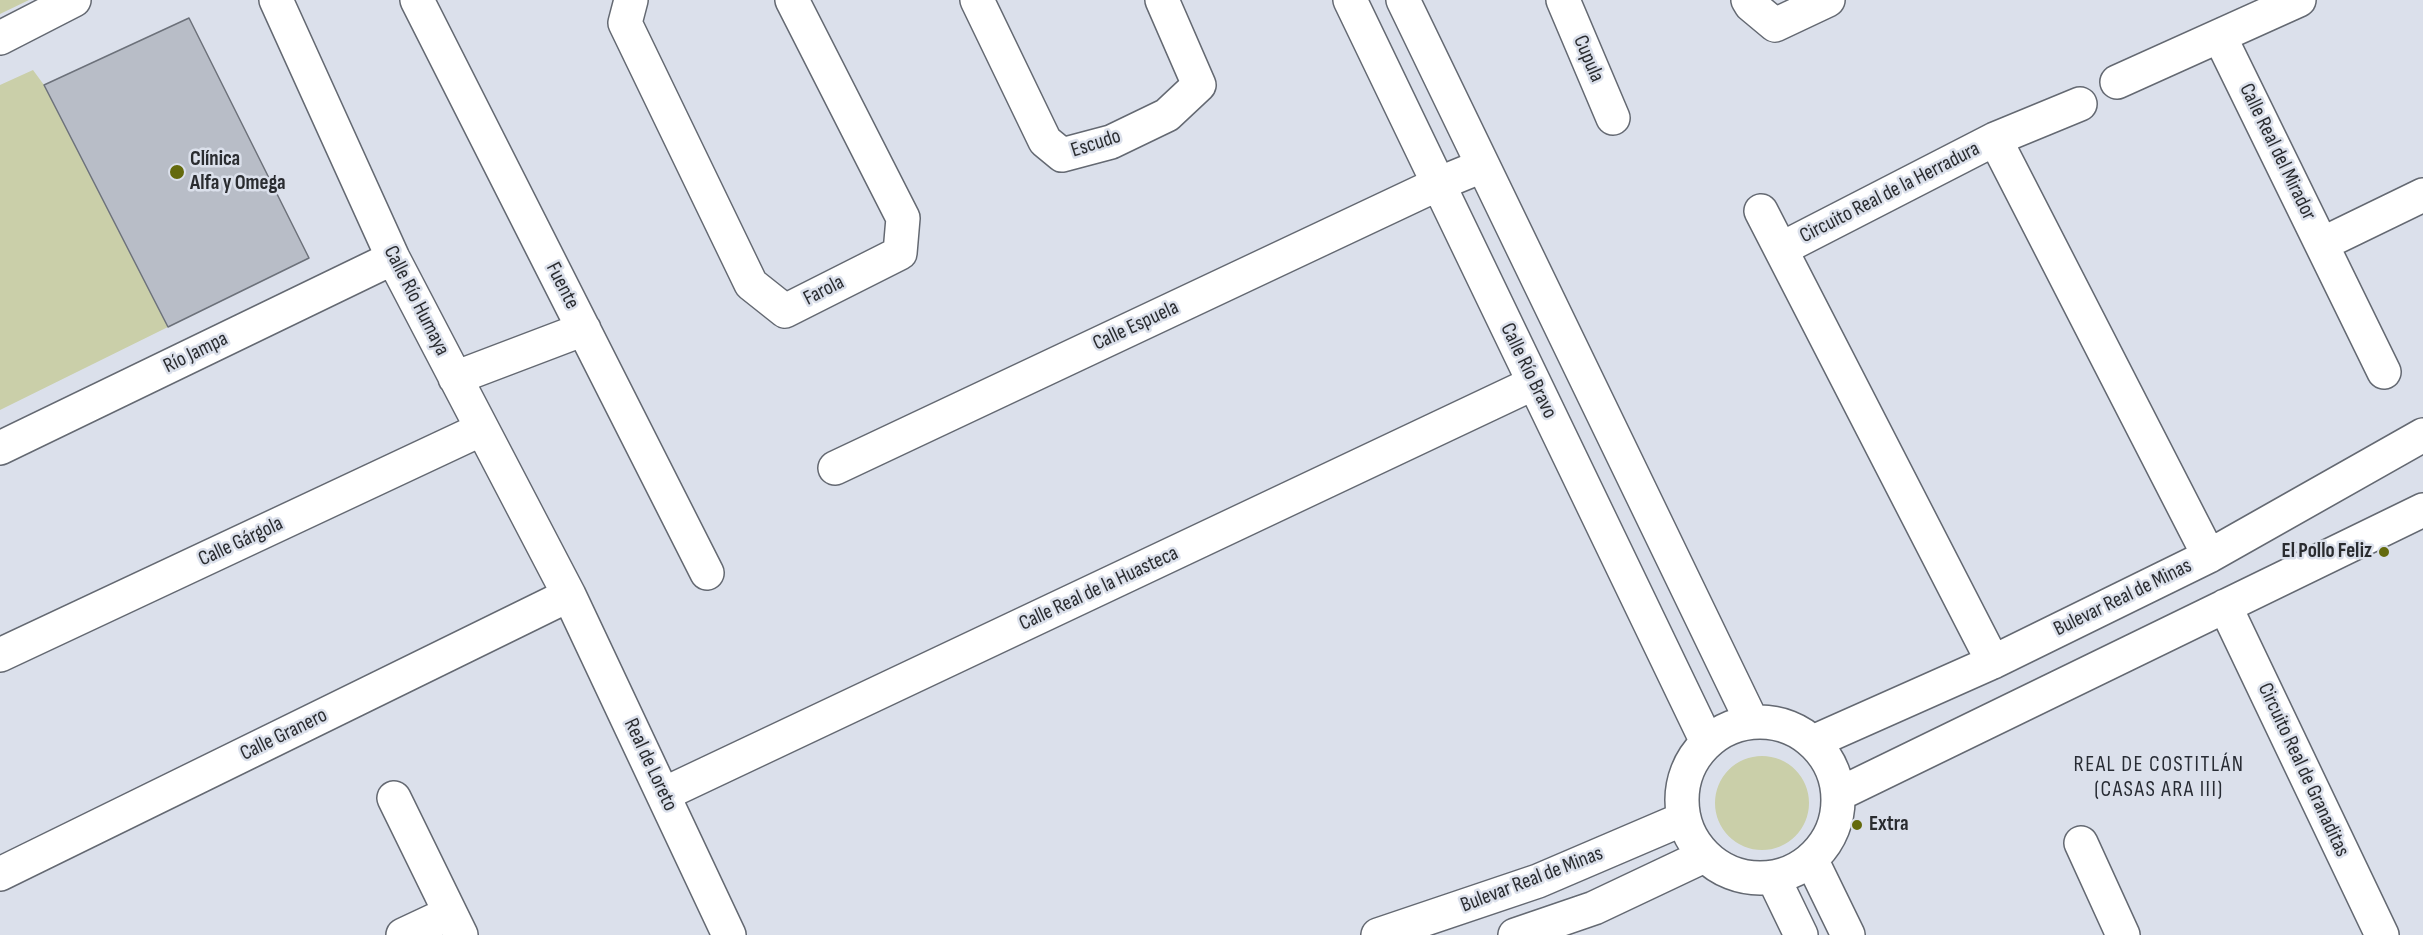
<!DOCTYPE html>
<html>
<head>
<meta charset="utf-8">
<style>
  body { margin:0 }
  canvas { display:block; background:#dbe0eb }
</style>
</head>
<body>
<canvas width="2423" height="935"></canvas>
<script>
const c = document.querySelector('canvas').getContext('2d');
c.lineJoin = 'round';
function fillPath(path, color) { c.fillStyle = color; c.fill(path, 'evenodd'); }
function stroke(path, color, width, dash) { c.strokeStyle = color; c.lineWidth = width; c.lineCap = dash ? 'butt' : 'round'; c.setLineDash(dash || []); c.stroke(path); }
function label(font, color, halo, rows, align = 'center') {
  c.font = font + ' "Sofia Sans Condensed",sans-serif'; c.lineWidth = 5; c.setLineDash([]); c.textBaseline = 'middle'; c.strokeStyle = halo; c.fillStyle = color; for (const [text, x, y, turn = 0] of rows) {
    c.save(); c.translate(x, y); c.rotate((+turn || 0) * Math.PI / 180); c.textAlign = isNaN(turn) ? turn : align; if (halo) c.strokeText(text, 0, 0); c.fillText(text, 0, 0); c.restore();
  }
}
fillPath(new Path2D(`
  M0 0H29L0 14Z
  M33 70 44 85 168 327 0 410V85Z
  M1715 803a47 47 0 1 1 94 0a47 47 0 1 1-94 0Z`), '#cacfa9');
const building = new Path2D(`
  M189 18 309 258 168 327 44 85Z`);
fillPath(building, '#b8bdc7');
stroke(building, '#6c717a', 1.5);
const minor = new Path2D(`
  M276 0 393 258 569 595 729 935
  M417 0 707 573
  M631 0 625 23 751 284 785 311 900 253 903 218 792 0
  M977 0 1045 141 1062 155 1111 142 1167 115 1199 85 1162 0
  M1350 0 1707 742
  M1403 0 1752 722
  M1563 0 1613 118
  M1748 0 1751 5 1775 25 1828 0
  M2220 37 2384 372
  M0 38 74 0
  M2117 82 2299 0
  M1995 139 2209 556
  M1761 211 1993 662
  M2322 244 2423 195
  M1781 249 1995 139 2080 104
  M455 378 584 329
  M0 448 393 258
  M835 468 1438 184 1482 166
  M2225 606 2382 935
  M0 655 482 429
  M1682 800a78 78 0 1 1 156 0a78 78 0 1 1-156 0Z
  M1813 742 1993 662 2209 556 2423 435
  M664 794 1534 383
  M1839 794 2423 510
  M394 798 461 935
  M2081 843 2123 935
  M1811 859 1848 935
  M0 874 569 595
  M1773 877 1801 935
  M403 935 450 913
  M1378 935 1538 881 1683 819
  M1515 935 1594 908 1704 856`);
stroke(minor, '#646972', 36);
stroke(minor, '#fff', 33);
for (const [x, y, r, color] of [
  [177,172,8,"#646a0d"],
  [2384,552,6,"#646a0d"],
  [1857,825,6,"#646a0d"]
]) { const dot = new Path2D(); dot.arc(x, y, r, 0, 2 * Math.PI); c.fillStyle = color; c.fill(dot); stroke(dot, '#dbe0eb', 2); }
label('21px', '#2a2c30', '#dbe0eb', [
  ["Cupula",1588,59,67],
  ["Escudo",1096,144,-18],
  ["Calle Real del Mirador",2277,152,64],
  ["Circuito Real de la Herradura",1890,193,-27],
  ["Fuente",562,286,63],
  ["Farola",824,291,-27],
  ["Calle Río Humaya",416,301,63],
  ["Calle Espuela",1136,326,-25],
  ["Río Jampa",196,353,-26],
  ["Calle Río Bravo",1528,371,64],
  ["Calle Gárgola",241,542,-25],
  ["Calle Real de la Huasteca",1099,589,-25],
  ["Bulevar Real de Minas",2123,598,-26],
  ["Calle Granero",284,735,-26],
  ["Real de Loreto",650,765,65],
  ["Circuito Real de Granaditas",2303,770,65],
  ["Bulevar Real de Minas",1532,880,-21]
]);
label('bold 21px', '#2a2c30', '#dbe0eb', [
  ["Clínica",190,160],
  ["Alfa y Omega",190,184],
  ["El Pollo Feliz",2372,552,"right"],
  ["Extra",1869,825]
], 'left');
c.letterSpacing = '1.5px';
label('22px', '#282c34', '#dbe0eb', [
  ["REAL DE COSTITLÁN",2159,765],
  ["(CASAS ARA III)",2159,790]
]);
c.letterSpacing = '0px';
</script>
</body>
</html>
